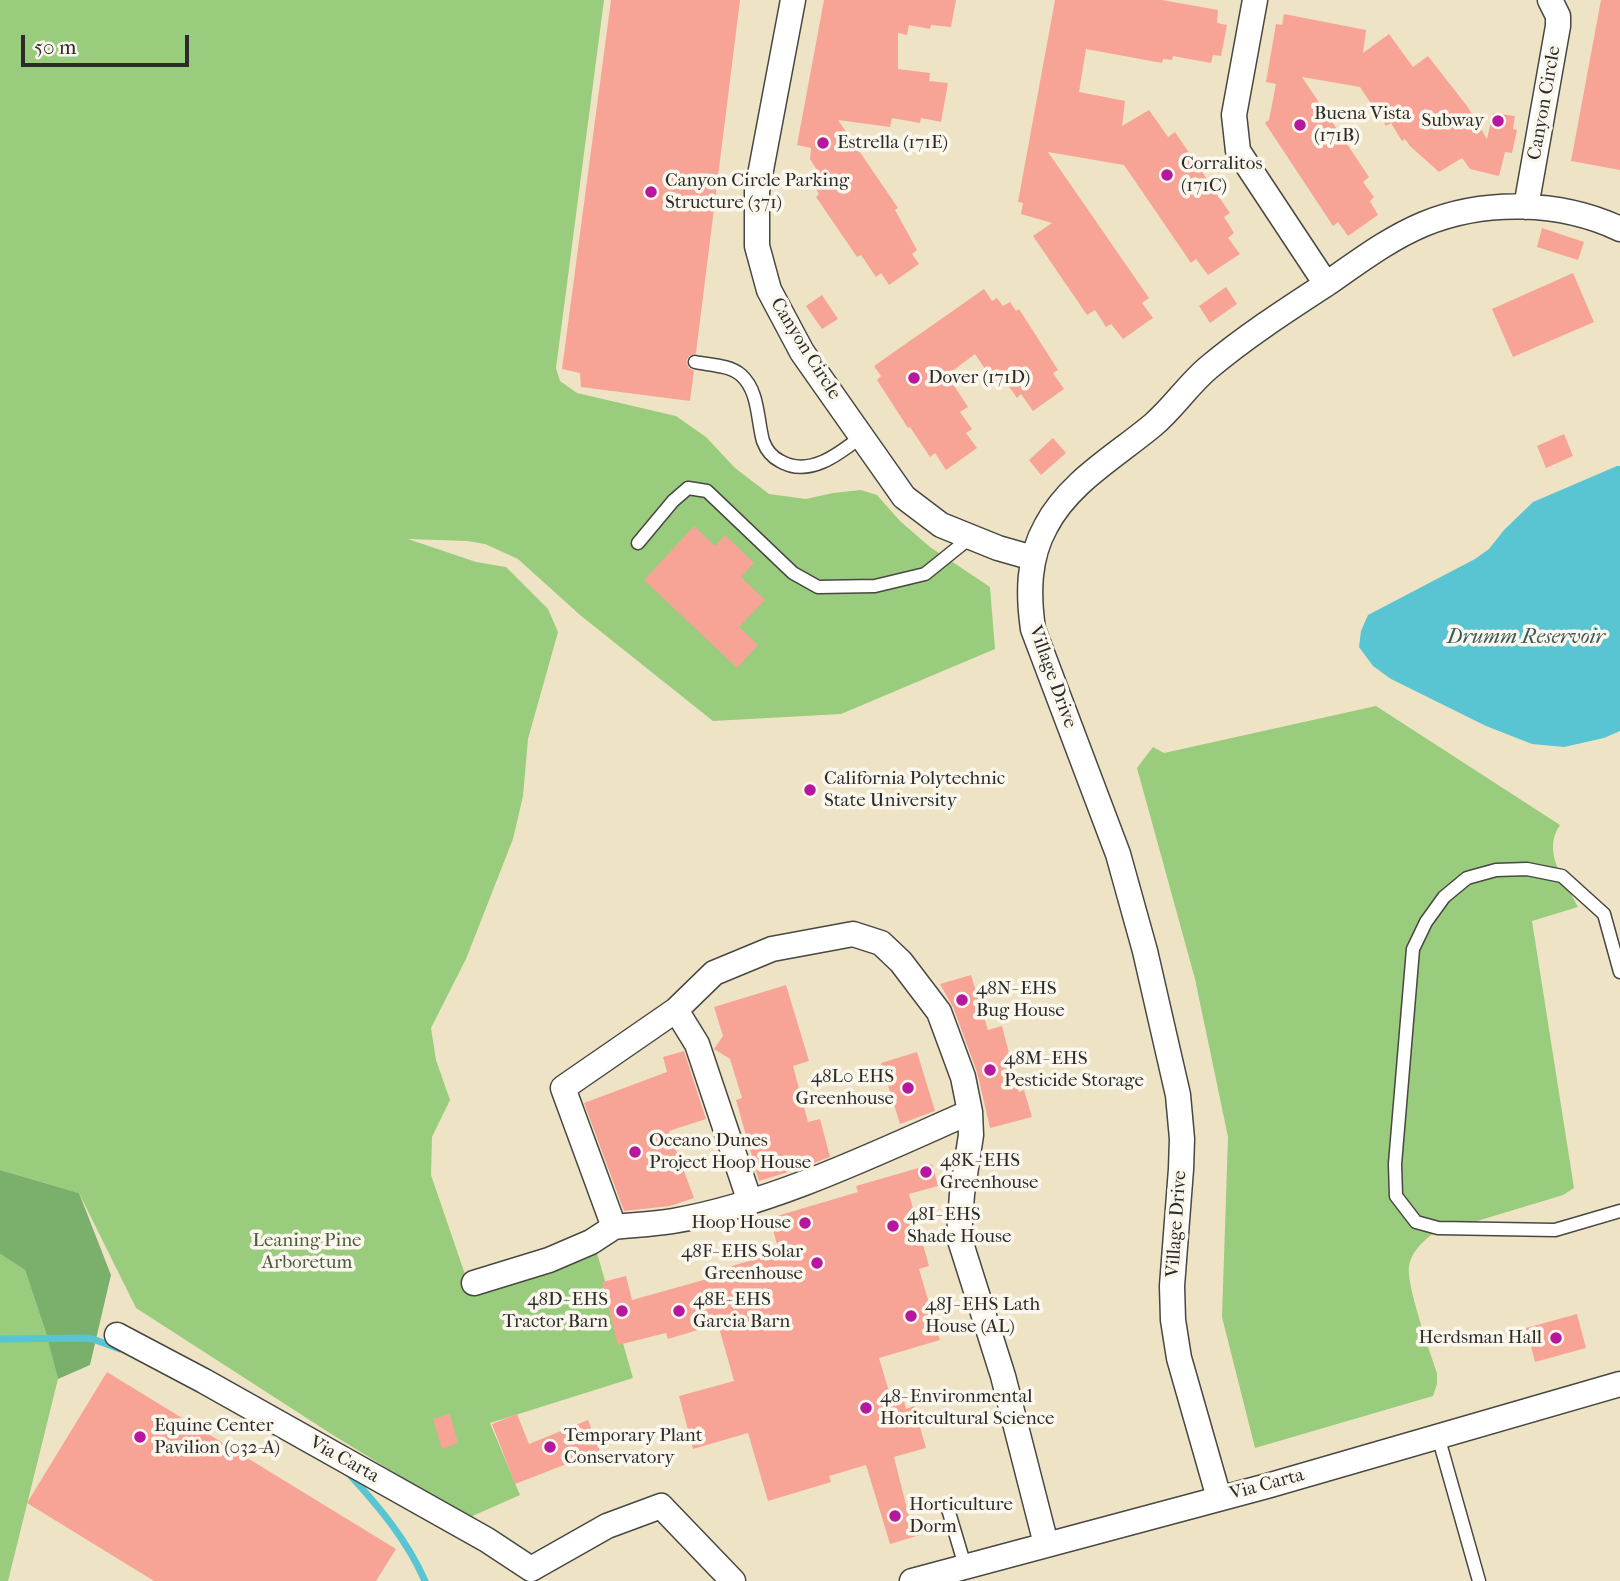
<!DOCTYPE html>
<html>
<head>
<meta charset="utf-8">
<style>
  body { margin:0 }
  #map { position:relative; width:1620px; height:1581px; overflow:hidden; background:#eee4c5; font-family:"IM FELL French Canon",serif }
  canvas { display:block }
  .scale { position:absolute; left:21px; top:35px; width:168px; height:32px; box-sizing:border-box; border:4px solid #2b2b2b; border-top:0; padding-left:9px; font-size:21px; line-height:24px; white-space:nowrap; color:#2b2b2b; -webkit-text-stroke:5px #fbf7ec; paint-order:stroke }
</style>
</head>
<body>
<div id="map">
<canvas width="1620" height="1581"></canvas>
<div class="scale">50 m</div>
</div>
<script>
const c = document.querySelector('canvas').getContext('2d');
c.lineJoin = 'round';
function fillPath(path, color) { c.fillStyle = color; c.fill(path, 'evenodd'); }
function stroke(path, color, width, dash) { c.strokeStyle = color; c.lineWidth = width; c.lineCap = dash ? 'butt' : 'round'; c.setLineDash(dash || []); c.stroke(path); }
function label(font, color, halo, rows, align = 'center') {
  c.font = font + ' "IM FELL French Canon",serif'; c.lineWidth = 7; c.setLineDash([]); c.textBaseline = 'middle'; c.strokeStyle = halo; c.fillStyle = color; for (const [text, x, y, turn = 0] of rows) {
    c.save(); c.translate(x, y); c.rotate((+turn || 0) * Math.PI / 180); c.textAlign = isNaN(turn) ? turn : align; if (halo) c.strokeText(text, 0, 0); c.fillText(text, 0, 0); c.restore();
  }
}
fillPath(new Path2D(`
  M0 0H604L556 368 560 381 577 393 676 416 706 437 735 468 769 494 806 499 833 493 861 490 877 495 900 521 930 547 990 587 995 649 841 714 713 721 580 615 518 559 485 544 467 541 408 539 476 562 506 567 548 609 558 632 528 739 523 796 513 839 466 959 431 1028 436 1060 450 1100 432 1137 431 1175 469 1286 595 1246 633 1378 490 1423 520 1495 468 1518 333 1435 136 1308 79 1193 0 1170Z
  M1376 706 1560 825C1541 852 1565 881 1578 907L1532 921 1574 1188 1563 1195 1431 1235C1421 1243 1411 1253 1409 1266 1406 1285 1430 1351 1437 1373V1384L1433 1396 1255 1448 1222 1317 1228 1137 1195 979 1137 768 1153 747 1164 753Z
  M0 1254 25 1270 48 1339 58 1379 8 1581H0Z`), '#99cc7d');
fillPath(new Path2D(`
  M0 1170 79 1193 111 1275 90 1365 58 1379 46 1333 25 1270 0 1254Z`), '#7ab06c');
fillPath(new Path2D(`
  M1617 466H1620V731L1604 738 1564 747 1532 744 1486 726 1391 679 1373 666 1359 647 1361 631 1368 615 1475 559 1489 549 1504 530 1533 502Z`), '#59c5d2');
stroke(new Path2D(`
  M0 1339 90 1338 120 1349
  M350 1475C380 1508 407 1540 425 1581`), '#59c5d2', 7);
fillPath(new Path2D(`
  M611 0H740L696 353 689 356 686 361 689 368 694 371 690 401 581 387 580 373 562 369Z
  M824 0H956L951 27 931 25 930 29 909 25 907 35 898 33V69L930 73 929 81 948 83 941 122 921 118 920 123 892 118 890 127 838 120 898 208 895 210 917 250 912 254 919 264 889 285 881 273 876 277 861 255 857 257 816 197 819 194 813 184 822 178 810 159 811 148 797 145Z
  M1055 0H1162L1218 10 1217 23 1227 25 1221 56 1213 55 1211 63 1173 56 1172 60 1163 59 1162 63 1086 49 1079 92 1125 101 1122 126 1149 110 1168 137 1175 132 1230 213 1224 217 1234 233 1228 238 1240 254 1208 275 1196 259 1191 263 1124 165 1048 152 1149 298 1142 303 1153 318 1123 339 1111 324 1106 327 1095 310 1087 315 1033 236 1052 223 1021 214 1023 203 1018 202Z
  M1601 0H1620V170L1571 161Z
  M1284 14 1366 30 1363 53 1389 34 1413 67 1428 56 1467 106 1487 139 1493 113 1515 116 1513 129 1517 130 1512 153 1505 152 1499 176 1470 169 1462 158 1439 172 1410 146 1405 139 1402 141 1391 123 1386 126 1360 87 1302 77 1369 177 1363 182 1374 197 1370 201 1378 215 1348 236 1338 222 1333 226 1265 123 1269 120 1276 84 1266 82 1276 24 1282 25Z
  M1542 228 1584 242 1578 260 1537 247Z
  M1573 273 1594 322 1513 357 1492 309Z
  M1226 287 1237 304 1210 323 1199 306Z
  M984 289 992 301 997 298 1003 306 1010 302 1016 311 1019 309 1058 370 1053 373 1064 389 1033 411 1021 394 1017 398 1005 381 997 387 975 354 947 375 968 407 960 412 972 429 966 433 977 448 946 470 935 453 930 457 910 427 908 428 877 380 881 376 874 366Z
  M822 295 838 319 822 329 806 306Z
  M1564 434 1573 456 1546 468 1537 446Z
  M1053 438 1066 453 1041 475 1029 460Z
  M694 526 715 546 725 535 754 563 741 577 765 600 739 627 758 645 737 668 644 580Z
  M971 975 988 1030 1002 1026 1019 1092 1024 1090 1032 1117 990 1128 977 1072 953 1007 940 984Z
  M786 985 809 1061 793 1066 808 1122 820 1119 830 1157 798 1169 759 1181 736 1100 742 1098 730 1059 714 1049 723 1036 714 1007Z
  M684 1051 706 1119 669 1131 694 1198 670 1206 624 1211 584 1103 667 1072 663 1057Z
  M917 1052 935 1111 900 1124 881 1063Z
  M932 1164 938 1186 909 1194 929 1266 919 1269 940 1340 879 1358 893 1405 904 1401 906 1409 914 1406 926 1448 894 1457 909 1517 914 1515 920 1535 890 1544 866 1465 829 1476 831 1482 768 1501 748 1433 693 1449 679 1396 734 1381 718 1324 668 1339 666 1333 618 1345 602 1282 626 1276 632 1300 707 1279 705 1274 779 1252 770 1218 858 1192 856 1186Z
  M1577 1314 1586 1348 1535 1362 1526 1328Z
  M107 1372 396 1549 376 1581H154L27 1503Z
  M450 1414 458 1443 442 1449 433 1419Z
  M517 1414 529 1444 588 1420 600 1451 515 1484 492 1424Z`), '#f7a497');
const service = new Path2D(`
  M695 362C709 365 730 365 741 375 759 391 757 419 763 441 766 449 772 457 780 461 809 478 839 454 862 436
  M638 543 673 501 688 488 707 491 793 573 818 587 875 586 925 574 971 537
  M1620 972 1604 914 1562 876 1527 869 1496 870 1467 878 1444 897 1426 922 1413 949 1395 1164 1396 1196 1416 1222 1438 1228 1555 1230 1620 1211
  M1438 1436 1479 1581
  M948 1509 965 1566`);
const minor = new Path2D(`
  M793 0 757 191V246L769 290 802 352 904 497 941 525 998 548 1033 558
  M1255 0 1234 115 1238 151 1326 284
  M1526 207 1558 26V16L1550 0
  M676 1010 697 1044 750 1202
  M614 1227C633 1225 654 1224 673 1221 772 1204 877 1153 970 1112
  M474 1283 549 1260 591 1242 614 1227 563 1088 676 1010 714 973 772 949 853 934 881 943 901 962 939 1012 963 1077 970 1112 971 1135 962 1194 959 1237 1003 1376 1046 1544
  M117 1335 204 1381 487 1540 531 1569 607 1526 661 1506 733 1581
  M1219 1498 1179 1358 1173 1320 1172 1286 1181 1169 1182 1139 1178 1095 1145 951 1118 854 1033 629C1028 594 1028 558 1046 526 1069 482 1116 456 1153 425 1173 408 1188 385 1208 368 1245 337 1285 311 1325 285 1357 263 1388 239 1424 224 1485 199 1561 201 1620 229
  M912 1581 1267 1486 1620 1384`);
stroke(service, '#484742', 15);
stroke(minor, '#484742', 27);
stroke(service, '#fff', 12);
stroke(minor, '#fff', 24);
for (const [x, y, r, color] of [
  [1498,121,7,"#b5179e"],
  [1300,125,7,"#b5179e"],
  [823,143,7,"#b5179e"],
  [1167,175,7,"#b5179e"],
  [651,192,7,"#b5179e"],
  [914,378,7,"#b5179e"],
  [810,790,7,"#b5179e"],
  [962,1000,7,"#b5179e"],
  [990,1070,7,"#b5179e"],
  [908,1088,7,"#b5179e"],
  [635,1152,7,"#b5179e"],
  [926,1172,7,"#b5179e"],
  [805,1223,7,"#b5179e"],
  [893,1226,7,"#b5179e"],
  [817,1263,7,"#b5179e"],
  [622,1311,7,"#b5179e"],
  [679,1311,7,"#b5179e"],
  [911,1316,7,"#b5179e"],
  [1556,1338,7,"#b5179e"],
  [866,1408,7,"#b5179e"],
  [140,1437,7,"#b5179e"],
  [550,1447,7,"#b5179e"],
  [895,1516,7,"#b5179e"]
]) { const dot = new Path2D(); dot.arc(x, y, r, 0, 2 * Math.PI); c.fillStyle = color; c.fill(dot); stroke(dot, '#fbf7ec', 2.5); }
label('19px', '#2b2b2b', '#fbf7ec', [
  ["Canyon Circle",1545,103,-80],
  ["Canyon Circle",805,349,58],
  ["Village Drive",1052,677,70],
  ["Village Drive",1177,1224,-86],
  ["Via Carta",344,1460,29],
  ["Via Carta",1267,1485,-15]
]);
label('19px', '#2b2b2b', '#fbf7ec', [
  ["Buena Vista",1314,114],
  ["(171B)",1314,136],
  ["Subway",1484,121,"right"],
  ["Estrella (171E)",837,143],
  ["Corralitos",1181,164],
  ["(171C)",1181,186],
  ["Canyon Circle Parking",665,181],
  ["Structure (371)",665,203],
  ["Dover (171D)",928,378],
  ["California Polytechnic",824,779],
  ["State University",824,801],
  ["48N- EHS",976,989],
  ["Bug House",976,1011],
  ["48M- EHS",1004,1059],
  ["Pesticide Storage",1004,1081],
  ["48L0 EHS",894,1077,"right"],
  ["Greenhouse",894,1099,"right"],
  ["Oceano Dunes",649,1141],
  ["Project Hoop House",649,1163],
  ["48K- EHS",940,1161],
  ["Greenhouse",940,1183],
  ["48I- EHS",907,1215],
  ["Shade House",907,1237],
  ["Hoop House",791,1223,"right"],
  ["48F- EHS Solar",803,1252,"right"],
  ["Greenhouse",803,1274,"right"],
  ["48D- EHS",608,1300,"right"],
  ["Tractor Barn",608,1322,"right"],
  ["48E- EHS",693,1300],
  ["Garcia Barn",693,1322],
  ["48J- EHS Lath",925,1305],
  ["House (AL)",925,1327],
  ["Herdsman Hall",1542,1338,"right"],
  ["48- Environmental",880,1397],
  ["Horitcultural Science",880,1419],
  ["Equine Center",154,1426],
  ["Pavilion (032-A)",154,1448],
  ["Temporary Plant",564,1436],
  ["Conservatory",564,1458],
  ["Horticulture",909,1505],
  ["Dorm",909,1527]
], 'left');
label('19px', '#4c5b44', '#fbf7ec', [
  ["Leaning Pine",307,1241],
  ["Arboretum",307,1263]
]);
label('italic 21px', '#39595d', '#fbf7ec', [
  ["Drumm Reservoir",1526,638]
]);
</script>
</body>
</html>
